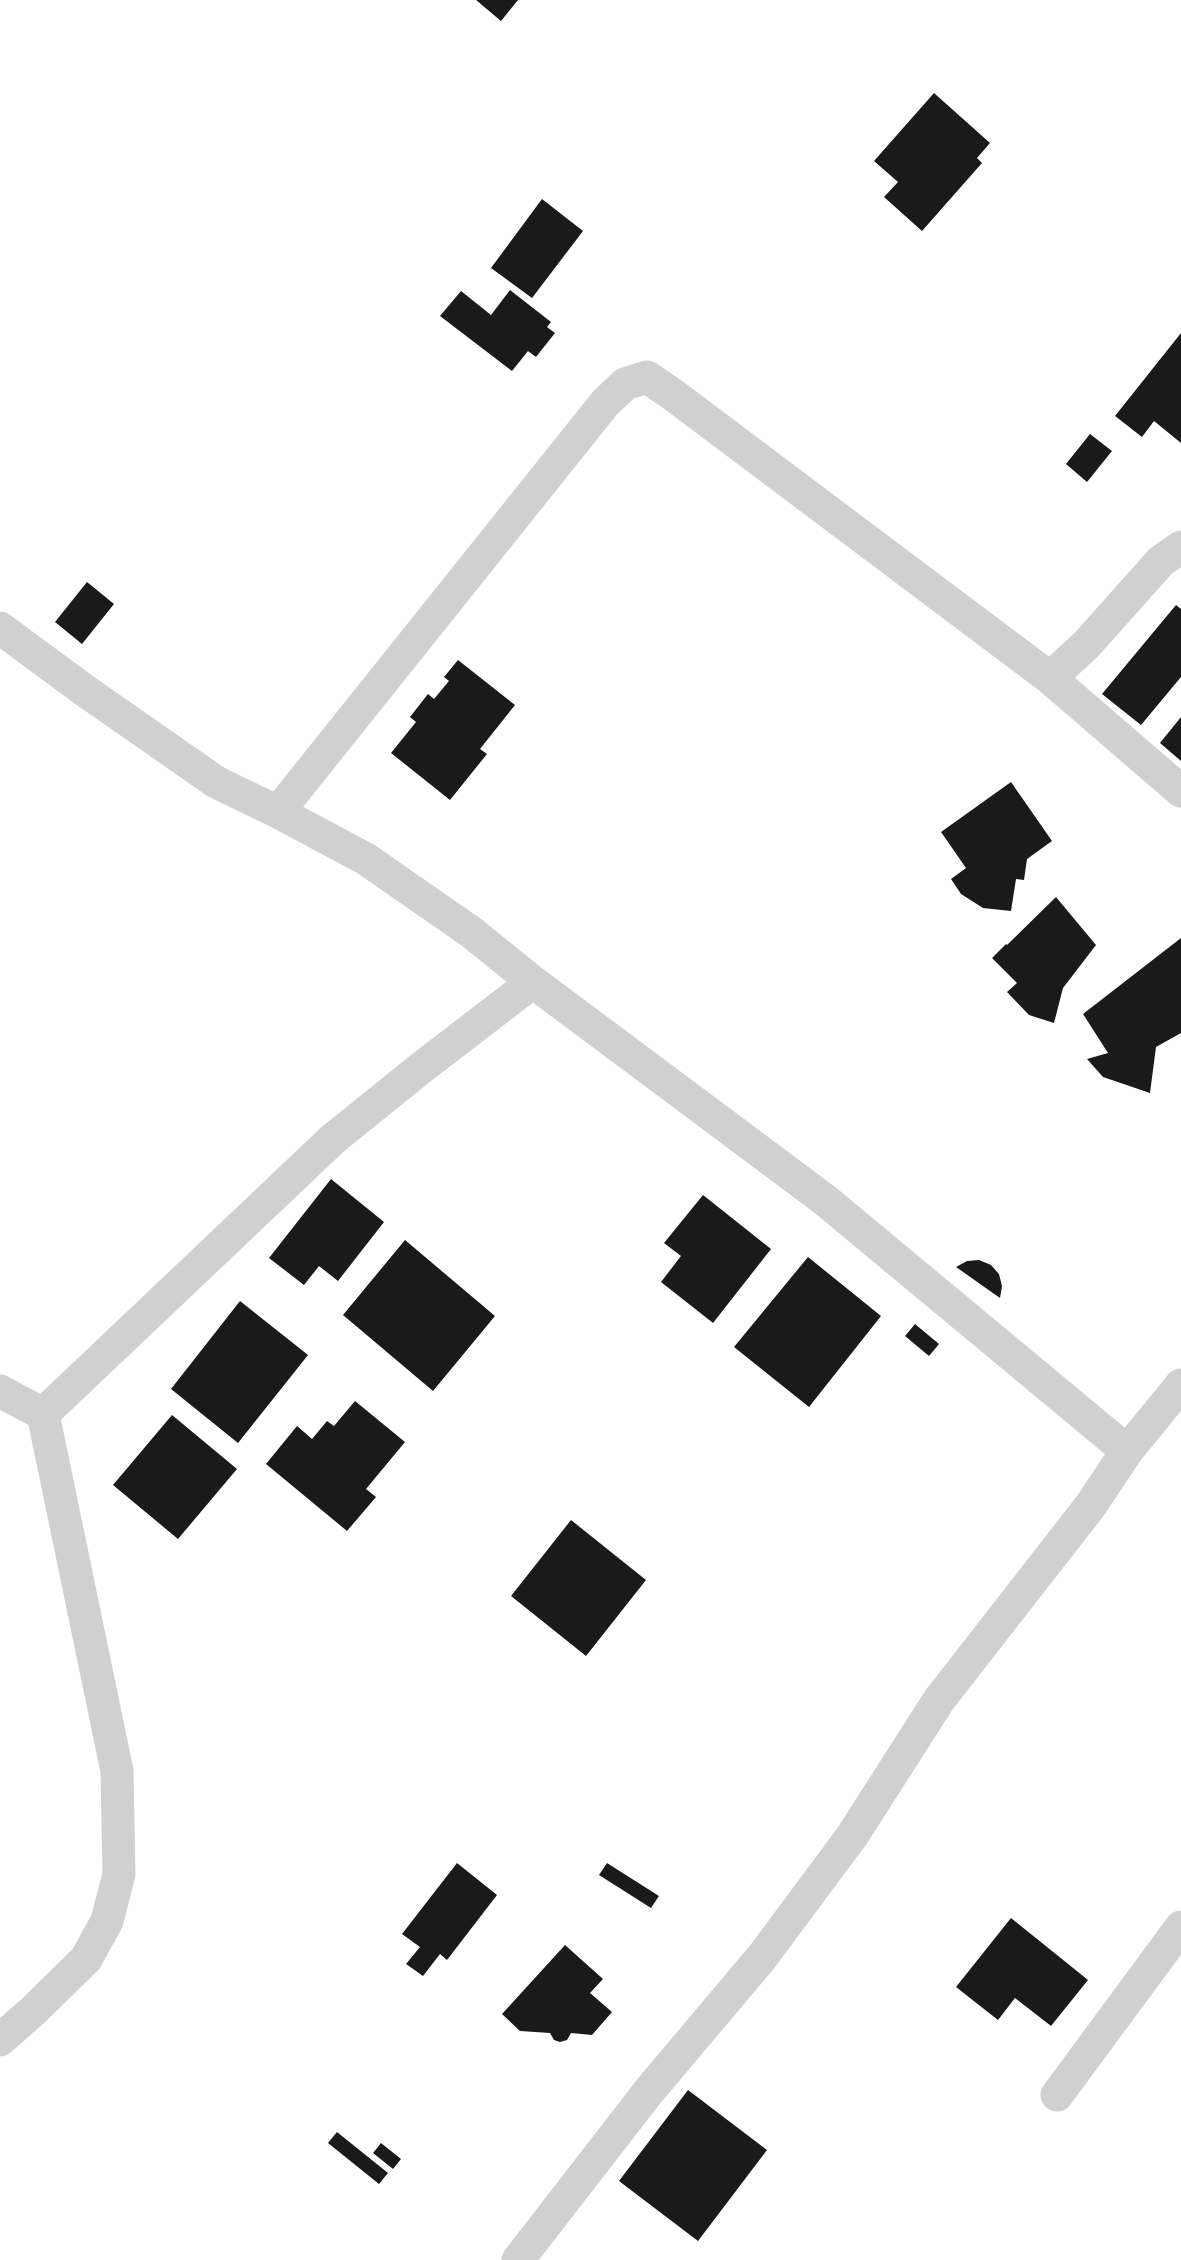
<!DOCTYPE html>
<html>
<head>
<meta charset="utf-8">
<style>
  body { margin:0 }
  canvas { display:block; background:#fff }
</style>
</head>
<body>
<canvas width="1181" height="2260"></canvas>
<script>
const c = document.querySelector('canvas').getContext('2d');
c.lineJoin = 'round';
function fillPath(path, color) { c.fillStyle = color; c.fill(path, 'evenodd'); }
function stroke(path, color, width, dash) { c.strokeStyle = color; c.lineWidth = width; c.lineCap = dash ? 'butt' : 'round'; c.setLineDash(dash || []); c.stroke(path); }
fillPath(new Path2D(`
  M476 0H518L501 21Z
  M934 93 990 143 977 158 982 163 922 231 884 197 898 182 874 161Z
  M542 199 583 231 532 298 491 268Z
  M510 290 551 322 547 327 555 333 536 357 528 351 512 371 440 316 461 291 491 315Z
  M1181 333V443L1154 421 1142 437 1115 416Z
  M1090 434 1112 451 1087 482 1066 464Z
  M87 582 114 604 82 644 55 622Z
  M1176 605 1181 609V677L1141 725 1102 694Z
  M458 660 515 705 480 749 487 754 450 800 391 753 416 722 410 717 428 694 434 699 449 681 444 677Z
  M1181 717V761L1160 743Z
  M1011 782 1052 841 1027 859 1024 880 1016 879 1011 911 983 908 961 894 951 879 966 868 941 832Z
  M1056 897 1096 945 1063 988 1054 1023 1029 1015 1007 992 1017 983 992 958 1006 944 1007 945Z
  M1181 938V1033L1156 1047 1150 1093 1103 1077 1087 1059 1108 1053 1083 1014Z
  M331 1179 384 1222 338 1281 319 1266 304 1285 269 1258Z
  M703 1195 771 1249 713 1323 661 1282 681 1256 664 1243Z
  M405 1240 495 1316 433 1391 343 1315Z
  M808 1257 881 1316 809 1407 734 1347Z
  M979 1260 991 1265 999 1274 1002 1286 1000 1298 956 1267 967 1261Z
  M240 1301 308 1355 238 1443 171 1389Z
  M915 1324 939 1344 929 1356 905 1336Z
  M355 1401 405 1442 366 1489 376 1497 347 1531 266 1464 297 1426 312 1439 327 1421 334 1426Z
  M172 1415 237 1469 178 1539 113 1485Z
  M571 1520 646 1580 586 1656 511 1596Z
  M457 1863 497 1895 447 1960 440 1954 423 1976 406 1964 420 1947 402 1934Z
  M607 1863 659 1896 651 1908 599 1875Z
  M1011 1918 1088 1980 1051 2026 1015 1998 998 2020 956 1987Z
  M565 1945 603 1979 590 1993 612 2012 592 2035 571 2033 567 2040 560 2042 554 2040 550 2033 520 2031 502 2014Z
  M688 2090 767 2150 698 2241 619 2181Z
  M337 2132 388 2173 379 2184 328 2143Z
  M381 2143 401 2159 393 2169 373 2153Z`), '#1a1a1a');
stroke(new Path2D(`
  M0 628 84 690 216 782 278 812 366 859 471 932 533 982 825 1200 1127 1451
  M1050 678 1086 645 1161 561 1181 547
  M278 812 605 403 625 384 647 377 672 394 1050 678 1181 791
  M0 1391 43 1414
  M0 2040 34 2010 86 1959 107 1921 119 1874 117 1771 43 1414 333 1139 421 1068 533 982
  M1057 2095 1181 1927
  M518 2260 649 2091 762 1957 852 1836 939 1700 1091 1505 1127 1451 1181 1385`), '#d0d0d0', 33);
</script>
</body>
</html>
